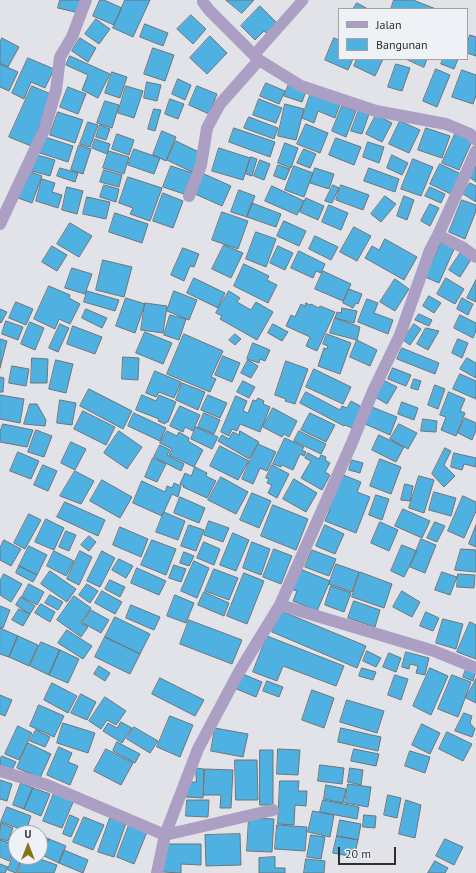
<!DOCTYPE html>
<html>
<head>
<meta charset="utf-8">
<style>
  body { margin:0 }
  #map { position:relative; width:476px; height:873px; overflow:hidden; background:#e1e3e8; font-family:"PT Sans",sans-serif }
  canvas { display:block }
  .legend { position:absolute; left:338px; top:8px; width:130px; height:52px; box-sizing:border-box; background:#eef1f6; border:1px solid #a1a3a7; margin:0; padding:5px 7px; list-style:none; font-size:12px; color:#2e2e30 }
  .legend li { display:flex; align-items:center; gap:8px; height:20px }
  .legend b { width:20px; border:1px solid #a1a3a7 }
  .north { position:absolute; left:8px; top:825px; width:40px; height:40px; box-sizing:border-box; background:#eef1f6; border:1px solid #a1a3a7; border-radius:50%; rotate:0deg; font-size:11px; font-weight:700; line-height:16px; text-align:center; color:#2e2e30 }
  .north::after { content:''; display:block; margin:auto; width:14px; height:18px; background:#857314; clip-path:polygon(50% 0,100% 100%,50% 72%,0 100%) }
  .scale { position:absolute; left:338px; top:847px; width:58px; height:18px; box-sizing:border-box; border:2px solid #2e2e30; border-top:0; padding-left:5px; font-size:12px; line-height:14px; white-space:nowrap; color:#2e2e30; -webkit-text-stroke:3px #eef1f6; paint-order:stroke }
</style>
</head>
<body>
<div id="map">
<canvas width="476" height="873"></canvas>
<ul class="legend">
<li><b style="height:5px;background:#ab9fc3"></b>Jalan</li>
<li><b style="height:11px;background:#4fb1e2"></b>Bangunan</li>
</ul>
<div class="north">U</div>
<div class="scale">20 m</div>
</div>
<script>
const c = document.querySelector('canvas').getContext('2d');
c.lineJoin = 'round';
function fillPath(path, color) { c.fillStyle = color; c.fill(path, 'evenodd'); }
function stroke(path, color, width, dash) { c.strokeStyle = color; c.lineWidth = width; c.lineCap = dash ? 'butt' : 'round'; c.setLineDash(dash || []); c.stroke(path); }
const building = new Path2D(`
  M60 0H82L79 13 58 8Z
  M100 0H104L122 8 114 25 93 16Z
  M125 0H150L133 37 113 28Z
  M226 0H254L242 13Z
  M394 0H413L436 9H391Z
  M357 3 368 9H353Z
  M260 6 278 24 267 34 264 31 255 40 241 26Z
  M191 15 206 29 193 44 177 29Z
  M96 19 110 29 99 44 85 34Z
  M145 24 168 33 163 46 140 37Z
  M470 35 476 37V56L467 53V45Z
  M210 36 227 53 207 74 190 58Z
  M2 38 19 47 8 67 0 63V43Z
  M80 38 96 48 88 62 72 51Z
  M334 38 339 40V59H353L348 70 325 60Z
  M153 48 174 55 165 81 144 74Z
  M70 56 110 74 98 98 82 90 88 75 66 65Z
  M28 58 54 69 45 88 31 82 24 99 12 93Z
  M357 59H383L375 76 354 66Z
  M406 59H427L424 67Z
  M443 59H458L454 69 441 64Z
  M0 64 18 72 9 91 0 87Z
  M396 64 410 68 402 91 388 87Z
  M436 69 450 75 437 107 423 101Z
  M462 70 476 75V95L473 104 452 97Z
  M112 72 127 77 120 98 105 93Z
  M178 79 191 85 185 100 172 94Z
  M147 82 161 85 157 101 144 98Z
  M266 83 285 91 279 104 260 96Z
  M289 84 306 91 302 102 284 96Z
  M32 86 53 95 31 146 9 137Z
  M126 86 143 91 134 118 118 113Z
  M197 86 217 94 209 114 189 105Z
  M68 87 86 94 78 114 60 107Z
  M311 93 340 104 335 118 318 111 314 123 302 118Z
  M170 99 184 104 178 119 165 114Z
  M259 99 282 108 276 123 253 115Z
  M105 101 119 105 112 128 97 123Z
  M285 104 304 109 296 140 278 136Z
  M342 106 356 111 346 137 332 131Z
  M154 109 161 110 155 131 148 129Z
  M359 110 369 114 362 134 351 131Z
  M58 112 83 120 75 143 50 135Z
  M376 115 392 123 382 142 366 134Z
  M249 117 278 128 274 139 244 128Z
  M400 121 420 130 409 153 389 144Z
  M88 122 98 125 90 147 80 144Z
  M306 124 328 133 320 153 297 144Z
  M100 125 110 129 106 140 96 137Z
  M234 128 275 142 270 157 229 142Z
  M426 128 450 136 442 158 418 150Z
  M162 131 176 137 166 161 153 155Z
  M456 132 473 139 459 170 442 163Z
  M117 134 134 140 129 155 112 149Z
  M45 137 73 146 68 162 40 153Z
  M336 138 361 147 354 165 329 155Z
  M95 139 110 144 107 154 92 148Z
  M176 141 201 153 192 172 167 160Z
  M368 142 384 147 379 163 363 157Z
  M285 143 298 148 291 168 278 163Z
  M79 145 91 149 83 174 71 170Z
  M219 148 250 158 243 180 212 171Z
  M134 149 160 158 154 174 128 165Z
  M304 149 316 154 310 168 297 163Z
  M109 151 129 157 124 174 103 168Z
  M37 155 55 160 50 176 32 171Z
  M392 155 408 163 402 175 387 168Z
  M251 157 257 159 252 176 246 174Z
  M413 159 433 167 421 196 401 189Z
  M260 160 270 164 264 180 254 176Z
  M440 164 461 174 451 194 430 184Z
  M278 165 290 169 285 180 274 176Z
  M171 166 192 173 184 194 163 187Z
  M294 166 313 173 304 197 285 190Z
  M476 166V182L469 177Z
  M60 168 78 173 75 182 57 176Z
  M315 168 334 174 329 189 310 183Z
  M369 168 399 179 395 192 364 181Z
  M104 170 122 175 119 187 100 182Z
  M28 171 42 176 32 203 18 198Z
  M204 174 231 186 222 206 195 194Z
  M128 177 162 188 150 221 130 214 133 208 119 203Z
  M42 179 55 183 52 192 62 195 58 208 36 201Z
  M470 183 476 186V202L463 194Z
  M104 185 119 189 116 202 100 197Z
  M333 185 339 188 332 203 325 201Z
  M341 185 369 195 363 210 336 200Z
  M272 186 304 201 297 215 265 201Z
  M67 187 83 191 77 214 62 210Z
  M430 187 445 194 441 203 425 196Z
  M239 190 255 196 247 217 231 212Z
  M163 193 183 201 173 228 153 221Z
  M385 196 396 204 381 222 371 214Z
  M404 196 414 200 407 220 397 216Z
  M87 197 110 202 106 219 83 214Z
  M306 198 324 206 318 220 300 212Z
  M462 200 476 205V211L465 239 449 232Z
  M252 203 281 214 276 227 247 217Z
  M430 204 439 208 430 226 421 221Z
  M329 205 348 213 341 230 322 222Z
  M222 212 248 221 238 249 212 240Z
  M115 213 148 224 142 243 109 232Z
  M284 221 306 231 299 246 277 236Z
  M70 223 92 236 79 257 57 244Z
  M354 227 371 236 357 261 340 252Z
  M256 232 276 239 266 267 246 259Z
  M315 236 338 247 331 260 309 249Z
  M385 239 417 257 404 280 365 258 372 246 379 250Z
  M442 241 455 247 439 283 425 277Z
  M224 245 243 253 231 278 212 269Z
  M52 246 67 255 57 271 42 262Z
  M278 246 293 253 285 270 270 263Z
  M183 248 199 254 194 267 190 266 184 281 171 275Z
  M299 251 325 264 321 273 316 271 313 278 291 268Z
  M461 252 472 258 460 277 449 270Z
  M103 260 132 267 124 297 96 290Z
  M244 264 269 276 267 280 277 285 268 303 234 286Z
  M72 268 92 274 85 294 65 288Z
  M323 271 351 284 343 301 315 289Z
  M194 278 225 293 218 308 187 293Z
  M446 278 464 289 455 304 437 294Z
  M395 279 409 289 395 311 380 302Z
  M476 280V302L467 298Z
  M49 286 70 295 69 298 80 304 70 324 59 319 55 329 34 319Z
  M349 289 362 294 358 304 356 303 353 308 343 303Z
  M87 291 119 300 115 311 84 302Z
  M174 291 197 300 189 320 167 311Z
  M229 291 240 298 237 302 251 310 256 302 273 312 257 340 220 319 222 316 216 313Z
  M429 296 441 303 434 313 423 306Z
  M126 298 145 304 135 333 116 326Z
  M462 298 473 304 468 315 457 309Z
  M367 299 378 303 374 313 393 320 388 334 358 322Z
  M16 302 33 309 26 325 9 318Z
  M145 303 167 306 163 333 141 330Z
  M306 303 310 305 311 304 319 308 320 306 335 312 317 351 306 346 310 337 286 326 291 315 295 317 301 304 305 306Z
  M342 308 357 311 354 323 335 318 337 312 341 313Z
  M0 309 7 312 1 323 0 322Z
  M86 309 107 318 102 328 82 318Z
  M419 314 432 320 429 326 415 320Z
  M170 315 186 319 179 340 164 335Z
  M460 315 476 323V331L473 338 454 328Z
  M335 318 360 327 357 340 330 333Z
  M6 321 23 327 18 340 2 334Z
  M30 322 44 328 35 350 21 344Z
  M60 324 69 328 58 352 49 348Z
  M273 324 288 332 282 341 268 333Z
  M414 324 421 329 410 345 403 340Z
  M73 326 102 337 95 354 67 344Z
  M426 328 439 331 428 350 417 344Z
  M145 332 172 343 163 364 136 353Z
  M184 334 223 351 211 377 216 379 210 392 167 374Z
  M235 334 241 339 235 345 229 340Z
  M327 334 351 343 340 374 318 366 324 348 327 349 328 346 323 344Z
  M0 339 7 341 0 368Z
  M458 339 468 343 462 358 452 353Z
  M357 340 377 350 370 366 350 357Z
  M253 343 270 350 265 361 260 359 259 363 247 359Z
  M402 348 439 363 435 374 397 359Z
  M223 356 240 363 232 382 215 375Z
  M123 357 139 358 138 380 122 379Z
  M32 358 48 359 47 383H31Z
  M467 358 476 363V378L460 369Z
  M56 360 73 364 66 393 49 389Z
  M248 360 258 366 251 378 241 373Z
  M286 361 308 369 295 404 285 401 286 399 275 395Z
  M12 366 29 369 26 386 9 383Z
  M393 368 411 375 406 386 388 379Z
  M314 369 351 387 343 404 306 387Z
  M155 371 181 382 174 398 159 392 156 397 146 393Z
  M460 374 476 381V399L453 389Z
  M0 377 4 378 3 392H0Z
  M414 379 421 381 418 390 411 388Z
  M243 381 255 387 249 398 237 392Z
  M385 381 397 387 387 404 375 397Z
  M182 383 205 392 198 410 176 400Z
  M435 385 445 389 438 409 428 405Z
  M89 389 132 411 123 429 80 406Z
  M306 392 340 410 342 406 347 408 351 401 362 407 352 428 345 425 344 426 300 403Z
  M449 392 465 399 460 411 465 413 456 436 441 430 446 417 440 415Z
  M0 395 24 399 20 423 0 419Z
  M142 395 156 401 159 395 176 402 168 422H166L165 424 158 421 159 419 136 410Z
  M208 395 227 403 220 418 201 410Z
  M236 396 247 401 243 411 248 413 253 400 256 401 258 398 264 401 263 404 270 407 260 432 240 424 237 431 232 429 229 436 221 432Z
  M60 400 76 403 72 425 57 423Z
  M402 402 418 408 414 420 398 414Z
  M30 404H37L46 420 45 426 24 424Z
  M180 406 200 415 193 431 185 427 183 432 170 426Z
  M372 407 397 417 390 435 365 424Z
  M273 408 297 421 289 437 284 434 282 437 263 427Z
  M83 411 115 427 106 445 74 429Z
  M134 413 166 428 160 441 128 426Z
  M204 413 220 420 214 434 198 427Z
  M310 413 335 425 326 442 301 430Z
  M465 418 476 423V430L472 440 458 433Z
  M423 419 437 421 436 432 421 431Z
  M3 424 33 430 27 447 0 442V432Z
  M399 424 417 433 408 449 390 439Z
  M196 427 218 437 212 449 191 439Z
  M36 430 52 436 44 457 28 452Z
  M119 431 142 447 127 469 104 453Z
  M167 431 177 436 179 432 189 438 188 441 203 450 194 467 169 455 172 449 160 443Z
  M240 431 259 442 249 459 218 441 222 435 229 439 233 432 239 435Z
  M299 431 326 444 321 454 294 441Z
  M379 435 404 447 396 462 372 450Z
  M285 438 304 447 302 450 306 452 304 456 300 454 293 470 282 465 281 467 273 464Z
  M71 442 86 449 75 470 61 463Z
  M258 444 276 452 267 471 260 468 253 484 242 479Z
  M160 445 170 450 167 455 184 464 181 471 154 457Z
  M220 446 249 461 238 480 210 466Z
  M445 448 451 451 444 465 455 476 444 487 432 474Z
  M18 452 39 461 31 479 10 471Z
  M308 453 319 459 321 455 326 457 325 460 330 463 325 472 330 475 322 490 301 478 311 461 305 458Z
  M454 453 476 458V467L464 464 462 470 451 467Z
  M153 458 166 464 157 482 145 477Z
  M380 459 401 467 391 494 370 486Z
  M352 460 363 463 360 473 349 470Z
  M43 465 57 471 48 491 34 485Z
  M272 465 289 474 277 498 268 493 272 485 267 483 269 479 266 478Z
  M195 467 207 473 206 476 216 481 207 498 183 487 184 486 180 484 185 473 191 476Z
  M75 471 94 481 81 504 60 496Z
  M343 475 361 482 357 492 370 497 356 533 325 521 330 509 327 507Z
  M419 476 434 480 424 513 409 508Z
  M221 477 248 492 236 514 208 500Z
  M294 479 317 493 306 512 283 499Z
  M102 480 132 497 120 518 90 501Z
  M142 481 165 492 167 486 172 488 174 483 181 486 178 497 172 494 162 516 133 503Z
  M405 484 413 486 410 501 401 500Z
  M434 492 456 498 451 516 429 510Z
  M252 493 271 501 259 528 240 520Z
  M376 495 389 499 382 520 369 515Z
  M463 496 476 502V511L464 538 448 531Z
  M180 497 205 508 199 523 174 513Z
  M65 502 105 520 98 536 57 517Z
  M273 505 308 519 296 550 261 536Z
  M403 509 430 521 422 538 395 526Z
  M164 512 185 521 178 540 156 532Z
  M29 514 41 520 25 549 14 543Z
  M46 519 64 528 54 550 35 542Z
  M209 521 229 528 223 542 204 535Z
  M380 522 398 530 389 551 371 543Z
  M435 522 445 526 437 542 427 538Z
  M189 525 204 530 196 551 181 546Z
  M325 525 344 534 335 554 316 546Z
  M476 525V547L469 544Z
  M120 527 148 539 141 557 113 545Z
  M66 531 76 535 69 551 59 547Z
  M233 533 249 540 236 571 220 565Z
  M89 536 96 542 89 551 81 545Z
  M421 539 436 545 425 573 410 567Z
  M4 540 21 549 11 566 0 560V548Z
  M152 540 176 549 166 575 141 565Z
  M204 542 220 549 214 565 197 558Z
  M252 542 270 549 261 575 243 568Z
  M402 545 417 551 404 577 391 571Z
  M29 546 47 555 37 575 19 566Z
  M274 549 292 556 281 584 263 577Z
  M461 549 476 550V572L455 570Z
  M312 550 336 559 329 576 305 567Z
  M54 551 74 561 66 576 47 566Z
  M80 551 92 557 79 585 67 579Z
  M102 551 115 558 100 587 87 581Z
  M184 552 194 556 189 566 180 563Z
  M119 559 133 566 126 578 112 570Z
  M194 561 209 568 197 598 181 591Z
  M336 564 359 572 352 592 329 584Z
  M174 565 186 569 181 582 169 578Z
  M19 566 37 575 33 582 16 573Z
  M137 568 166 581 159 595 131 583Z
  M214 569 238 578 229 600 205 591Z
  M300 569 330 581 317 611 293 601 297 591 291 589Z
  M50 571 76 589 67 602 41 584Z
  M360 572 392 584 384 608 352 597Z
  M442 572 457 577 450 595 435 590Z
  M244 573 264 581 247 624 227 616Z
  M4 574 22 584 11 602 0 595V581Z
  M458 574 475 575 474 588 457 587Z
  M110 580 125 587 120 597 105 589Z
  M29 584 44 592 37 605 22 597Z
  M87 584 98 591 90 603 79 595Z
  M331 586 351 593 344 612 325 605Z
  M102 591 122 602 115 614 95 603Z
  M402 591 420 602 412 617 393 607Z
  M204 592 229 603 224 616 198 605Z
  M50 595 63 602 58 610 45 603Z
  M175 595 194 603 186 623 167 616Z
  M74 596 91 608 81 623 88 627 81 637 57 620Z
  M21 597 35 606 30 614 16 605Z
  M354 601 380 610 375 627 348 618Z
  M41 604 55 612 50 622 35 613Z
  M131 605 160 617 154 630 126 618Z
  M0 606 10 610 3 628 0 627Z
  M19 609 30 614 23 626 12 620Z
  M91 610 109 620 101 633 83 623Z
  M281 611 366 646 357 668 272 632Z
  M426 612 439 618 433 631 420 626Z
  M115 617 150 634 140 654 105 637Z
  M443 619 463 624 456 649 436 643Z
  M189 620 242 640 232 664 180 644Z
  M470 622 476 625V659L457 652Z
  M0 628 18 636 9 657 0 654Z
  M67 630 92 646 83 659 58 643Z
  M18 636 38 645 29 666 9 657Z
  M267 636 344 666 336 686 283 666 277 681 253 672Z
  M105 637 140 654 130 674 95 657Z
  M41 642 60 650 49 675 30 666Z
  M60 650 79 659 68 683 49 675Z
  M367 651 381 658 376 667 363 661Z
  M406 652 429 658 425 675 416 673 418 666 410 664 409 669 402 667Z
  M389 653 401 658 396 672 383 667Z
  M99 666 110 673 105 681 94 674Z
  M467 667 476 671 473 681 463 677Z
  M362 668 376 672 373 680 359 676Z
  M430 668 448 676 431 715 413 706Z
  M240 673 262 682 256 697 234 688Z
  M395 675 408 679 401 700 388 695Z
  M452 675 471 682 458 717 438 709Z
  M160 678 204 700 195 716 152 694Z
  M476 679V703L466 698Z
  M267 681 283 687 279 697 263 691Z
  M52 683 77 696 68 713 44 700Z
  M312 690 334 698 324 728 302 720Z
  M81 694 96 702 87 720 71 713Z
  M0 695 12 700 5 716 0 714Z
  M105 697 126 711 116 725 107 720 101 729 89 721Z
  M347 700 384 711 377 733 340 722Z
  M39 705 64 716 54 737 30 726Z
  M464 713 472 716 470 723 475 729 472 737 455 731Z
  M170 716 193 725 180 757 157 747Z
  M121 722 132 728 122 743 103 731 108 723 117 728Z
  M63 723 95 733 88 753 57 743Z
  M422 724 440 733 430 754 412 745Z
  M18 726 32 733 19 760 5 754Z
  M134 727 158 741 150 753 127 739Z
  M215 728 248 734 243 757 211 751Z
  M341 728 381 737 378 751 338 742Z
  M36 730 50 737 45 747 30 741Z
  M447 732 472 744 463 761 439 749Z
  M117 742 140 754 135 763 113 751Z
  M28 743 51 754 40 778 17 768Z
  M59 747 72 753 68 762 78 766 70 785 47 775Z
  M106 749 133 763 121 785 94 771Z
  M278 749 300 750 298 775 277 774Z
  M354 749 379 754 376 766 351 761Z
  M260 750H273V805H260Z
  M410 751 430 757 425 773 405 766Z
  M2 756 16 762 11 772 0 767V760Z
  M235 760H257L258 800H236Z
  M320 765 344 768 342 784 318 781Z
  M196 768 204 769 203 798 186 797 187 782H196Z
  M350 768 363 770 361 785 348 782Z
  M205 769 233 770 231 808H220L221 795H204Z
  M0 780 12 784 7 801 0 799Z
  M280 781H299L298 791H307L306 806 295 805 294 825 278 824Z
  M21 783 33 788 24 809 13 805Z
  M348 784 371 787 368 807 345 803Z
  M326 785 346 789 343 803 324 799Z
  M33 788 50 794 41 816 24 809Z
  M54 793 74 800 62 828 43 821Z
  M388 795 401 798 397 818 384 815Z
  M187 800H209L208 817 186 816Z
  M323 800 359 807 357 819 320 812Z
  M406 800 421 805 415 838 399 834Z
  M7 807 31 816 26 831 1 822Z
  M313 811 334 815 330 837 308 832Z
  M70 815 79 819 71 837 63 834Z
  M364 815 376 816 375 828 363 827Z
  M84 817 104 825 93 850 73 842Z
  M110 818 126 823 114 857 98 852Z
  M249 818 274 819 272 852 247 851Z
  M340 820 361 824 358 840 337 836Z
  M1 823 13 828 8 841 0 839Z
  M129 825 147 832 134 864 117 857Z
  M277 825 307 827 305 851 275 849Z
  M240 834 241 865 206 866 205 835Z
  M40 835 49 839 42 855H40Z
  M311 835 325 837 321 859 307 857Z
  M337 836 358 840 354 857 333 853Z
  M49 839 66 846 59 863 42 855Z
  M445 839 463 847 454 865 436 856Z
  M0 840 15 845 9 861 0 857Z
  M164 844H201V865L181 864V873L163 872Z
  M64 850 88 860 83 873 59 863Z
  M13 855H16V857H22L16 873 8 870Z
  M23 857H34L57 865 54 873H18Z
  M275 857V868H285V873H259V858Z
  M306 859 325 861 324 873H304Z
  M435 861 448 868 445 873H428Z
  M0 864 8 867 5 873H0Z`);
fillPath(building, '#4fb1e2');
stroke(building, '#6f7477', 1);
stroke(new Path2D(`
  M254 55 303 0`), '#ab9fc3', 11);
stroke(new Path2D(`
  M203 0V2L209 10 259 60 301 86 376 111 446 124 470 134 476 140
  M189 196 201 165 207 128 220 104 259 60
  M0 224 45 128 56 90 60 57 72 37 86 0
  M438 235 462 247 476 257
  M280 605 434 651 476 668
  M0 771 47 785 165 835 273 810
  M157 873 165 835 198 749 239 672 280 605 351 445 373 391 400 335 430 250 438 235 476 151`), '#ab9fc3', 12);
</script>
</body>
</html>
